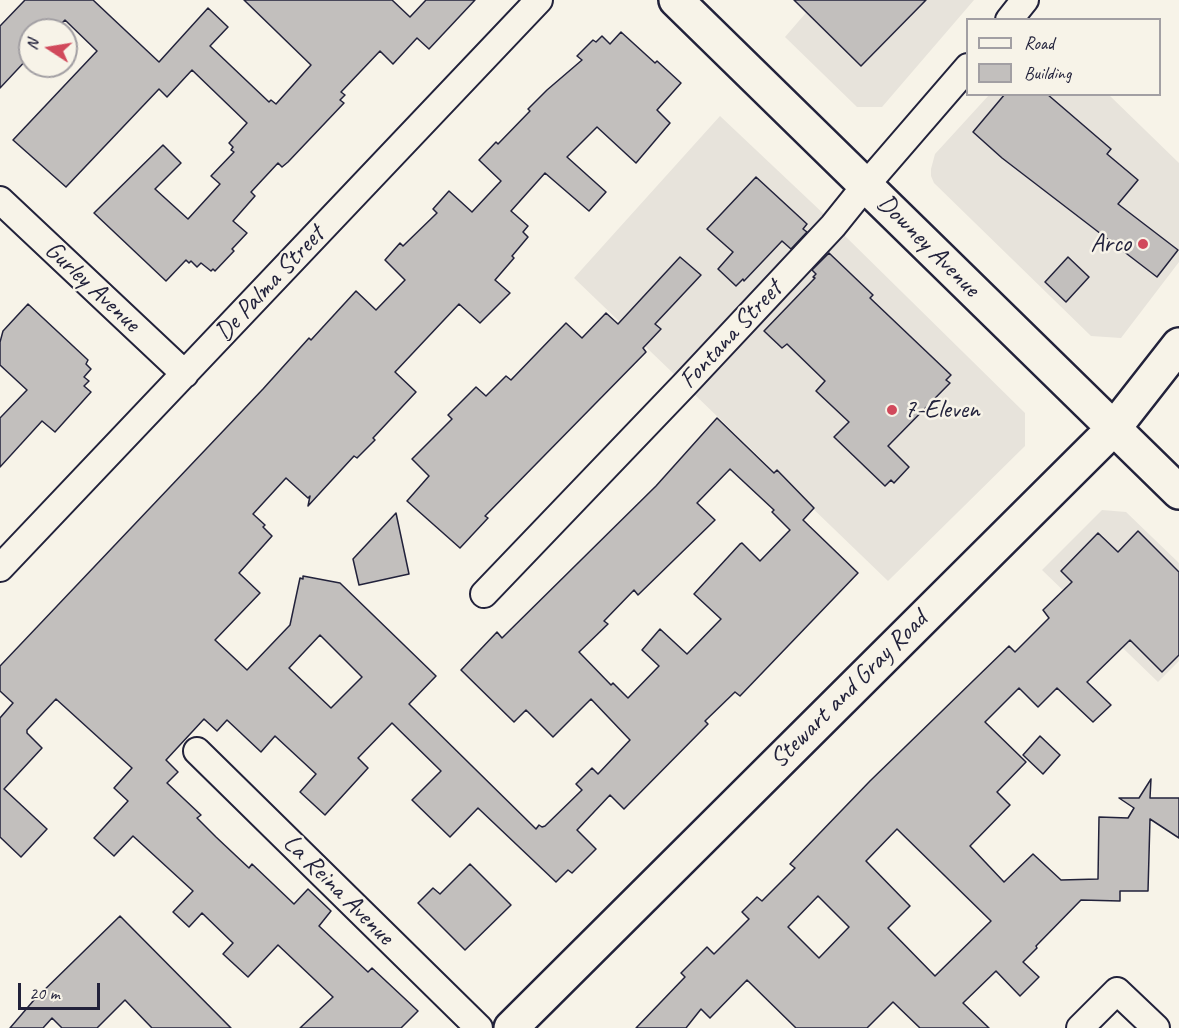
<!DOCTYPE html>
<html>
<head>
<meta charset="utf-8">
<style>
  body { margin:0 }
  #map { position:relative; width:1179px; height:1028px; overflow:hidden; background:#f7f3e8; font-family:Caveat,sans-serif }
  canvas { display:block }
  .legend { position:absolute; left:966px; top:18px; width:195px; height:78px; box-sizing:border-box; background:#f7f3e8; border:2px solid #a29fa3; margin:0; padding:8px 10px; list-style:none; font-size:18px; color:#22223b }
  .legend li { display:flex; align-items:center; gap:12px; height:30px }
  .legend b { width:30px; border:2px solid #a29fa3 }
  .north { position:absolute; left:18px; top:18px; width:60px; height:60px; box-sizing:border-box; background:#f7f3e8; border:2px solid #a29fa3; border-radius:50%; rotate:282deg; font-size:16px; font-weight:700; line-height:24px; text-align:center; color:#22223b }
  .north::after { content:''; display:block; margin:auto; width:21px; height:27px; background:#d1495b; clip-path:polygon(50% 0,100% 100%,50% 72%,0 100%) }
  .scale { position:absolute; left:18px; top:983px; width:82px; height:27px; box-sizing:border-box; border:3px solid #22223b; border-top:0; padding-left:8px; font-size:18px; line-height:21px; white-space:nowrap; color:#22223b; -webkit-text-stroke:4px #f7f3e8; paint-order:stroke }
</style>
</head>
<body>
<div id="map">
<canvas width="1179" height="1028"></canvas>
<ul class="legend">
<li><b style="height:8px;background:#f7f3e8"></b>Road</li>
<li><b style="height:16px;background:#c2bfbd"></b>Building</li>
</ul>
<div class="north">N</div>
<div class="scale">20 m</div>
</div>
<script>
const c = document.querySelector('canvas').getContext('2d');
c.lineJoin = 'round';
function fillPath(path, color) { c.fillStyle = color; c.fill(path, 'evenodd'); }
function stroke(path, color, width, dash) { c.strokeStyle = color; c.lineWidth = width; c.lineCap = dash ? 'butt' : 'round'; c.setLineDash(dash || []); c.stroke(path); }
function label(font, color, halo, rows, align = 'center') {
  c.font = font + ' Caveat,sans-serif'; c.lineWidth = 5; c.setLineDash([]); c.textBaseline = 'middle'; c.strokeStyle = halo; c.fillStyle = color; for (const [text, x, y, turn = 0] of rows) {
    c.save(); c.translate(x, y); c.rotate((+turn || 0) * Math.PI / 180); c.textAlign = isNaN(turn) ? turn : align; if (halo) c.strokeText(text, 0, 0); c.fillText(text, 0, 0); c.restore();
  }
}
fillPath(new Path2D(`
  M817 0H974L882 107H857L785 37Z
  M989 95H1109L1179 163V262L1121 338 1091 336 934 183 931 176V169L935 154Z
  M720 116 827 217 675 375 574 278Z
  M844 235 1025 413V446L888 581 693 393Z
  M1102 510 1126 512 1179 563V661L1158 682 1042 570Z`), '#e7e3db');
const building = new Path2D(`
  M25 0H93L159 62 208 8 228 27 210 46 269 102 271 100 276 104 311 65 244 0H392L410 17 426 0H475L429 49 417 38 393 64 380 51 341 92 345 95 340 100 344 103 288 162 282 167 278 163 251 192 255 196 233 221 247 233 232 249 234 251 215 271 213 269 211 271 201 263 197 267 191 261 189 263 186 260 166 281 94 213 163 145 181 163 155 189 188 219 220 184 211 176 234 152 231 150 233 147 229 143 247 123 192 70 167 97 159 89 66 187 13 140 97 51 65 20 55 30H30V56L0 88V26Z
  M794 0H926L861 66Z
  M621 32 655 63 657 61 681 83 657 110 670 123 636 163 597 127 567 157 606 192 589 211 545 173 511 211 528 226 523 232 528 237 512 256 514 258 495 280 510 293 480 323 459 304 395 372 416 392 373 438 375 440 357 458 354 456 308 506 310 496 308 498 286 478 253 514 265 525 263 527 272 536 239 573 260 593 215 640 247 670 290 625 300 578 303 579V576L340 583 436 676 409 704 536 829 539 825 542 827 545 826 582 790 576 784 592 768 598 774 630 740 591 699 553 737 526 710 514 722 461 670 497 632 502 638 656 486 717 418 774 473 777 470 814 508 803 520 858 573 740 696 735 692 705 721 708 724 624 809 610 795 577 830 596 849 572 873 568 870 556 882 478 808 450 837 412 800 441 771 392 723 358 758 368 768 325 815 300 792 316 774 275 736 261 752 227 720 217 731 204 719 166 760 178 772 167 783 201 815 197 818 216 837 249 868 252 864 294 904 308 889 331 911 319 926 368 972 372 968 418 1011 401 1028H300L333 997 278 945 248 977 223 954 233 943 202 913 189 927 173 912 193 891 133 836 114 856 94 838 128 801 114 788 132 768 56 699 27 730V733L42 748 4 789 47 829 21 857 0 837V718L13 703 0 691V666L263 389 309 338 311 340 356 291 376 310 405 280 385 260 400 243 403 246 437 213 433 209 449 191 472 212 501 181 479 160 496 142 498 144 530 111 528 109 547 90 582 60 577 56 593 40 596 42 602 36 610 44ZM730 469 774 510 772 512 790 530 760 561 742 543 740 544 694 594 721 619 687 654 660 629 642 650 659 666 628 698 613 683 611 685 579 652 608 624 604 621 634 590 638 595 715 520 697 503ZM320 635 362 677 331 708 289 668Z
  M1005 94H1047L1111 149 1107 154 1138 180 1118 204 1178 250 1157 277 1002 158 973 132Z
  M756 177 807 224 803 229 807 232 791 249 782 241 744 281 743 279 736 286 718 269 733 252 707 229Z
  M829 253 873 295 870 298 951 375 946 380 950 383 888 446 909 467 894 483 891 480 885 486 834 437 849 422 816 391 825 381 787 344 782 348 764 331 815 278 813 277 816 274 812 270Z
  M680 257 701 275 655 324 661 329 643 348 646 352 485 516 488 518 460 548 407 501 429 476 412 459 452 419 448 415 476 387 486 396 506 376 511 380 566 323 582 338 606 313 618 324Z
  M1068 257 1089 277 1066 302 1045 282Z
  M28 304 88 360 86 364 91 369 84 377 89 381 84 386 91 392 55 432 42 421 0 467V418L27 390 0 365V342L3 331Z
  M396 513 409 574 359 585 353 559Z
  M1138 531 1179 572V655L1162 672 1130 640 1087 682 1111 705 1093 722 1057 688 1038 707 1019 688 985 722 1026 762 997 792 1010 805 970 846 1004 882 1033 854 1061 880 1098 879 1099 817 1128 818 1134 808 1119 798H1139L1151 779 1150 798H1179V838L1150 819 1148 891H1120V901L1081 900 1036 946 1037 948 1023 962 1039 977 1020 996 996 971 963 1003 989 1028H920L893 1002 867 1028H796L747 980 710 1018 701 1009 686 1028H636L685 977 681 973 707 947 714 954 749 919 742 912 757 897 762 901 795 868 790 864 870 781 1009 646 1015 652 1049 618 1043 610 1072 582 1061 571 1098 533 1118 552ZM897 829 991 921 935 976 888 928 910 906 866 861ZM818 896 849 927 819 958 788 927Z
  M1040 736 1060 755 1043 774 1023 755Z
  M470 864 511 905 465 950 418 903 433 888 440 894Z
  M120 916 231 1028H152L125 1000 97 1028H62L52 1018 43 1028H10L34 1000Z`);
fillPath(building, '#c2bfbd');
stroke(building, '#22223b', 1.5);
const minor = new Path2D(`
  M1009 20 1025 0
  M0 200 185 374
  M0 568 539 0
  M484 594 686 383 833 226 866 185 968 67
  M197 751 479 1028
  M1080 1028 1117 991 1156 1028`);
const secondary = new Path2D(`
  M676 0 1179 492
  M511 1028 1114 428 1179 345`);
stroke(minor, '#22223b', 30);
stroke(secondary, '#22223b', 38);
stroke(minor, '#f7f3e8', 26);
stroke(secondary, '#f7f3e8', 33);
for (const [x, y, r, color] of [
  [1143,244,6,"#d1495b"],
  [892,410,6,"#d1495b"]
]) { const dot = new Path2D(); dot.arc(x, y, r, 0, 2 * Math.PI); c.fillStyle = color; c.fill(dot); stroke(dot, '#f7f3e8', 2); }
label('26px', '#22223b', '#f7f3e8', [
  ["Arco",1131,244],
  ["7-Eleven",904,410,"left"]
], 'right');
label('26px', '#22223b', '#f7f3e8', [
  ["Downey Avenue",928,246,45],
  ["De Palma Street",270,284,-47],
  ["Gurley Avenue",92,287,43],
  ["Fontana Street",731,335,-47],
  ["Stewart and Gray Road",849,690,-45],
  ["La Reina Avenue",338,890,45]
]);
</script>
</body>
</html>
